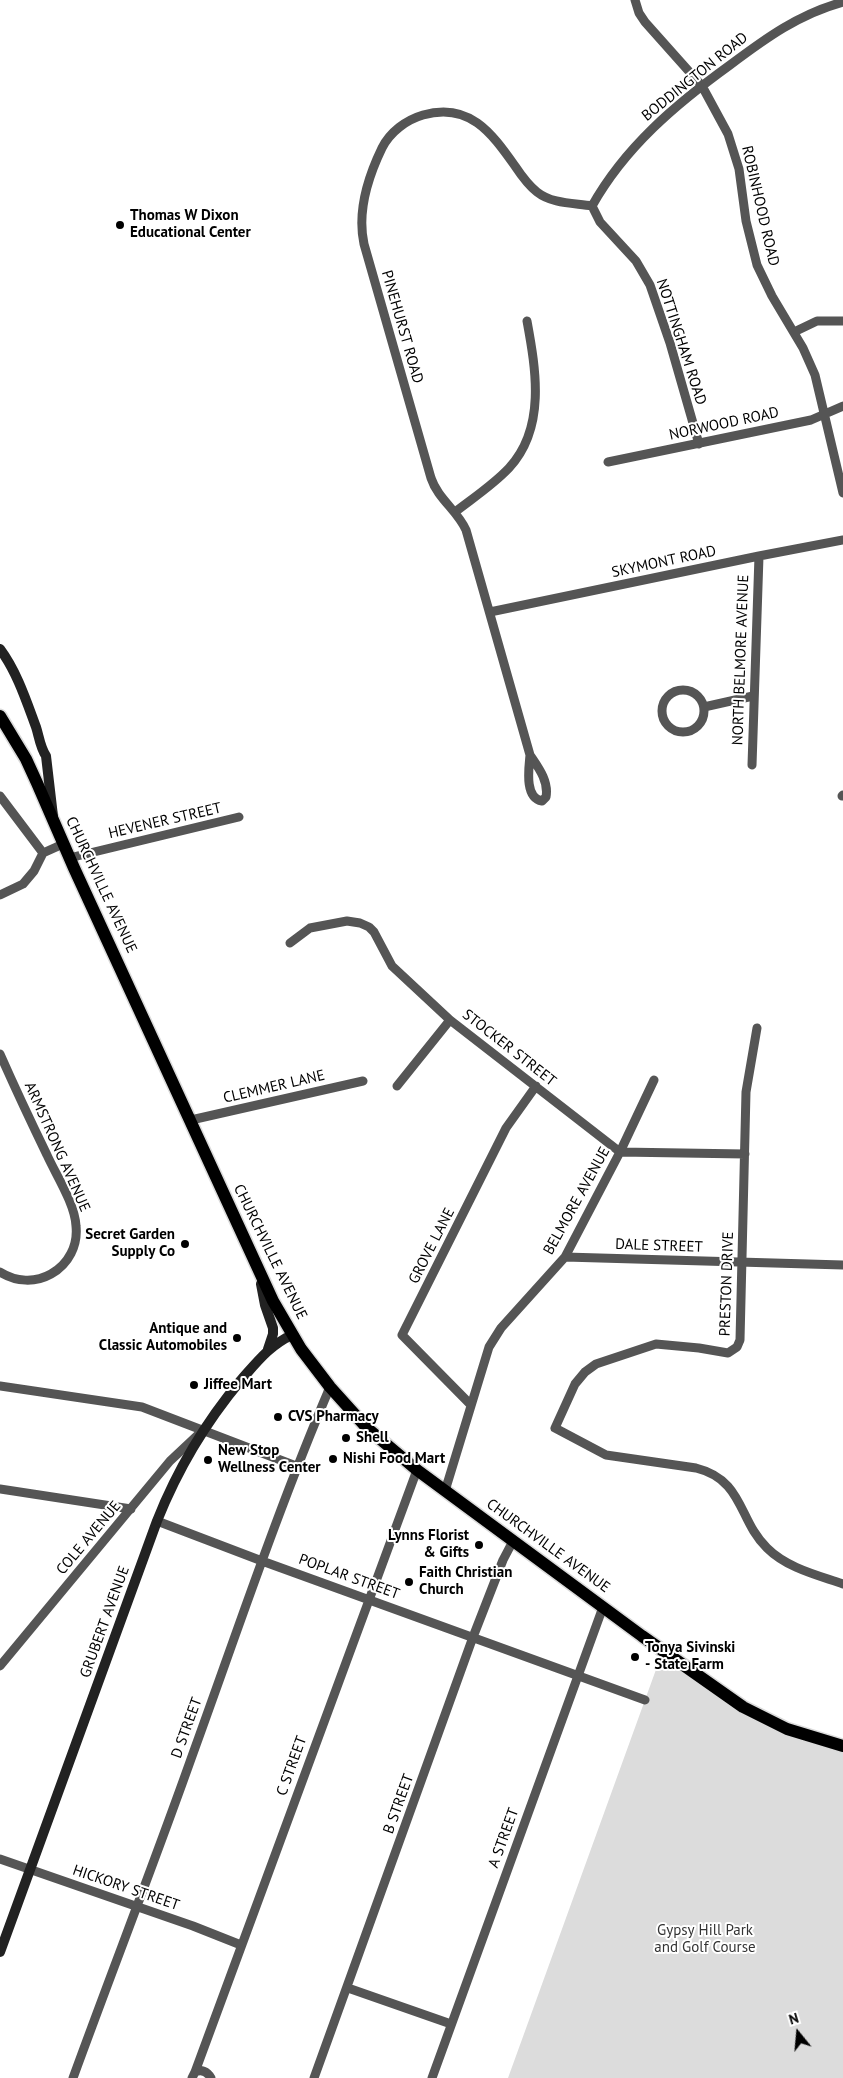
<!DOCTYPE html>
<html>
<head>
<meta charset="utf-8">
<style>
  body { margin:0 }
  #map { position:relative; width:843px; height:2078px; overflow:hidden; background:#fff; font-family:"PT Sans",sans-serif }
  canvas { display:block }
  .north { position:absolute; left:773px; top:2008px; width:50px; height:50px; -webkit-text-stroke:4px #fff; paint-order:stroke; rotate:343deg; font-size:14px; font-weight:700; line-height:20px; text-align:center; color:#000 }
  .north::after { content:''; display:block; margin:auto; width:18px; height:22px; background:#000; clip-path:polygon(50% 0,100% 100%,50% 72%,0 100%) }
</style>
</head>
<body>
<div id="map">
<canvas width="843" height="2078"></canvas>
<div class="north">N</div>
</div>
<script>
const c = document.querySelector('canvas').getContext('2d');
c.lineJoin = 'round';
function fillPath(path, color) { c.fillStyle = color; c.fill(path, 'evenodd'); }
function stroke(path, color, width, dash) { c.strokeStyle = color; c.lineWidth = width; c.lineCap = dash ? 'butt' : 'round'; c.setLineDash(dash || []); c.stroke(path); }
function label(font, color, halo, rows, align = 'center') {
  c.font = font + ' "PT Sans",sans-serif'; c.lineWidth = 4; c.setLineDash([]); c.textBaseline = 'middle'; c.strokeStyle = halo; c.fillStyle = color; for (const [text, x, y, turn = 0] of rows) {
    c.save(); c.translate(x, y); c.rotate((+turn || 0) * Math.PI / 180); c.textAlign = isNaN(turn) ? turn : align; if (halo) c.strokeText(text, 0, 0); c.fillText(text, 0, 0); c.restore();
  }
}
fillPath(new Path2D(`
  M662 1653 723 1698 843 1751V2078H508Z`), '#dcdcdc');
const primary = new Path2D(`
  M0 716 26 759 37 783 74 868 273 1301 301 1349 330 1387 367 1428 417 1470 642 1636 743 1707 787 1729 843 1746`);
stroke(primary, '#dbdbdb', 15);
stroke(new Path2D(`
  M635 0 639 13 645 22 702 86 728 134 739 169 746 221 757 265 772 296 803 348 815 375 843 493
  M592 206C625 147 676 104 730 65 766 38 799 14 843 2
  M592 206 600 222 636 261 650 285 670 343 699 444
  M794 332 817 321H843
  M608 462 811 420 843 406
  M455 512C473 498 493 485 509 468 546 428 536 370 527 321
  M490 612 759 556 843 540
  M662 711a21 21 0 1 1 42 0a21 21 0 1 1-42 0Z
  M704 707 753 696
  M530 755C529 767 524 798 542 801L546 797C549 781 538 767 530 755L466 530C457 510 438 499 431 478L364 244C357 212 368 177 382 148 390 132 406 120 423 115 469 102 491 132 515 166 521 175 528 185 537 192 552 204 574 203 592 206
  M752 765 759 556
  M0 796 43 853
  M842 796 843 795
  M69 858 239 817
  M0 895 23 884 34 871 43 853 63 844
  M290 943 310 928 347 921 360 923 369 927 374 932 392 966 450 1020 620 1152 745 1154
  M757 1028 746 1092 740 1340 737 1347 728 1353 699 1348 656 1344 596 1364 585 1372 575 1384 555 1428 606 1455 696 1468C744 1480 738 1520 767 1548 787 1568 817 1575 843 1584
  M0 1054C15 1088 31 1122 47 1155 56 1175 75 1204 76 1226 78 1245 69 1264 51 1274 35 1283 16 1282 0 1272
  M397 1086 450 1020
  M191 1120 363 1081
  M565 1257 843 1265
  M0 1386 142 1407 296 1466
  M471 1405 402 1335 506 1128 536 1086
  M0 1489 131 1509
  M445 1491 489 1347 501 1328 565 1257 620 1152 654 1080
  M157 1521 262 1561 645 1700
  M0 1666 170 1461 202 1431
  M0 1859 193 1926 241 1945
  M348 1988 451 2024
  M195 2072 417 1470
  M73 2078C112 1971 153 1866 191 1759 236 1635 278 1509 330 1387
  M192 2078 195 2072C201 2069 207 2071 211 2078
  M314 2078 473 1637 503 1560 513 1541
  M432 2078 603 1607`), '#555', 9);
stroke(new Path2D(`
  M0 649C17 672 26 700 36 727 39 736 40 747 46 756L53 816
  M261 1284 265 1305 273 1328V1334L268 1349
  M0 1952 157 1521C178 1468 205 1423 241 1380 257 1362 270 1345 292 1335`), '#222', 10);
stroke(primary, '#000', 12);
for (const [x, y, r, color] of [
  [120,225,5,"#000"],
  [185,1244,5,"#000"],
  [237,1338,5,"#000"],
  [194,1385,5,"#000"],
  [278,1417,5,"#000"],
  [346,1438,5,"#000"],
  [333,1459,5,"#000"],
  [208,1460,5,"#000"],
  [479,1545,5,"#000"],
  [409,1582,5,"#000"],
  [635,1657,5,"#000"]
]) { const dot = new Path2D(); dot.arc(x, y, r, 0, 2 * Math.PI); c.fillStyle = color; c.fill(dot); stroke(dot, '#fff', 2); }
label('15px', '#000', '#fff', [
  ["BODDINGTON ROAD",695,77,-39],
  ["ROBINHOOD ROAD",760,206,77],
  ["PINEHURST ROAD",402,327,74],
  ["NOTTINGHAM ROAD",681,342,72],
  ["NORWOOD ROAD",724,424,-12],
  ["SKYMONT ROAD",664,562,-12],
  ["NORTH BELMORE AVENUE",741,660,-88],
  ["HEVENER STREET",165,821,-13],
  ["CHURCHVILLE AVENUE",101,885,65],
  ["STOCKER STREET",509,1048,38],
  ["CLEMMER LANE",274,1087,-13],
  ["ARMSTRONG AVENUE",57,1147,66],
  ["BELMORE AVENUE",577,1201,-61],
  ["GROVE LANE",432,1246,-63],
  ["DALE STREET",659,1246,2],
  ["CHURCHVILLE AVENUE",270,1252,64],
  ["PRESTON DRIVE",727,1284,-88],
  ["COLE AVENUE",89,1538,-50],
  ["CHURCHVILLE AVENUE",548,1546,36],
  ["POPLAR STREET",349,1577,20],
  ["GRUBERT AVENUE",105,1622,-70],
  ["D STREET",187,1728,-70],
  ["C STREET",292,1766,-70],
  ["B STREET",399,1804,-70],
  ["A STREET",504,1838,-70],
  ["HICKORY STREET",126,1888,19]
]);
label('bold 15px', '#000', '#fff', [
  ["Thomas W Dixon",130,216],
  ["Educational Center",130,233],
  ["Secret Garden",175,1235,"right"],
  ["Supply Co",175,1252,"right"],
  ["Antique and",227,1329,"right"],
  ["Classic Automobiles",227,1346,"right"],
  ["Jiffee Mart",204,1385],
  ["CVS Pharmacy",288,1417],
  ["Shell",356,1438],
  ["New Stop",218,1451],
  ["Wellness Center",218,1468],
  ["Nishi Food Mart",343,1459],
  ["Lynns Florist",469,1536,"right"],
  ["& Gifts",469,1553,"right"],
  ["Faith Christian",419,1573],
  ["Church",419,1590],
  ["Tonya Sivinski",645,1648],
  ["- State Farm",645,1665]
], 'left');
label('15px', '#333', '#fff', [
  ["Gypsy Hill Park",705,1931],
  ["and Golf Course",705,1948]
]);
</script>
</body>
</html>
